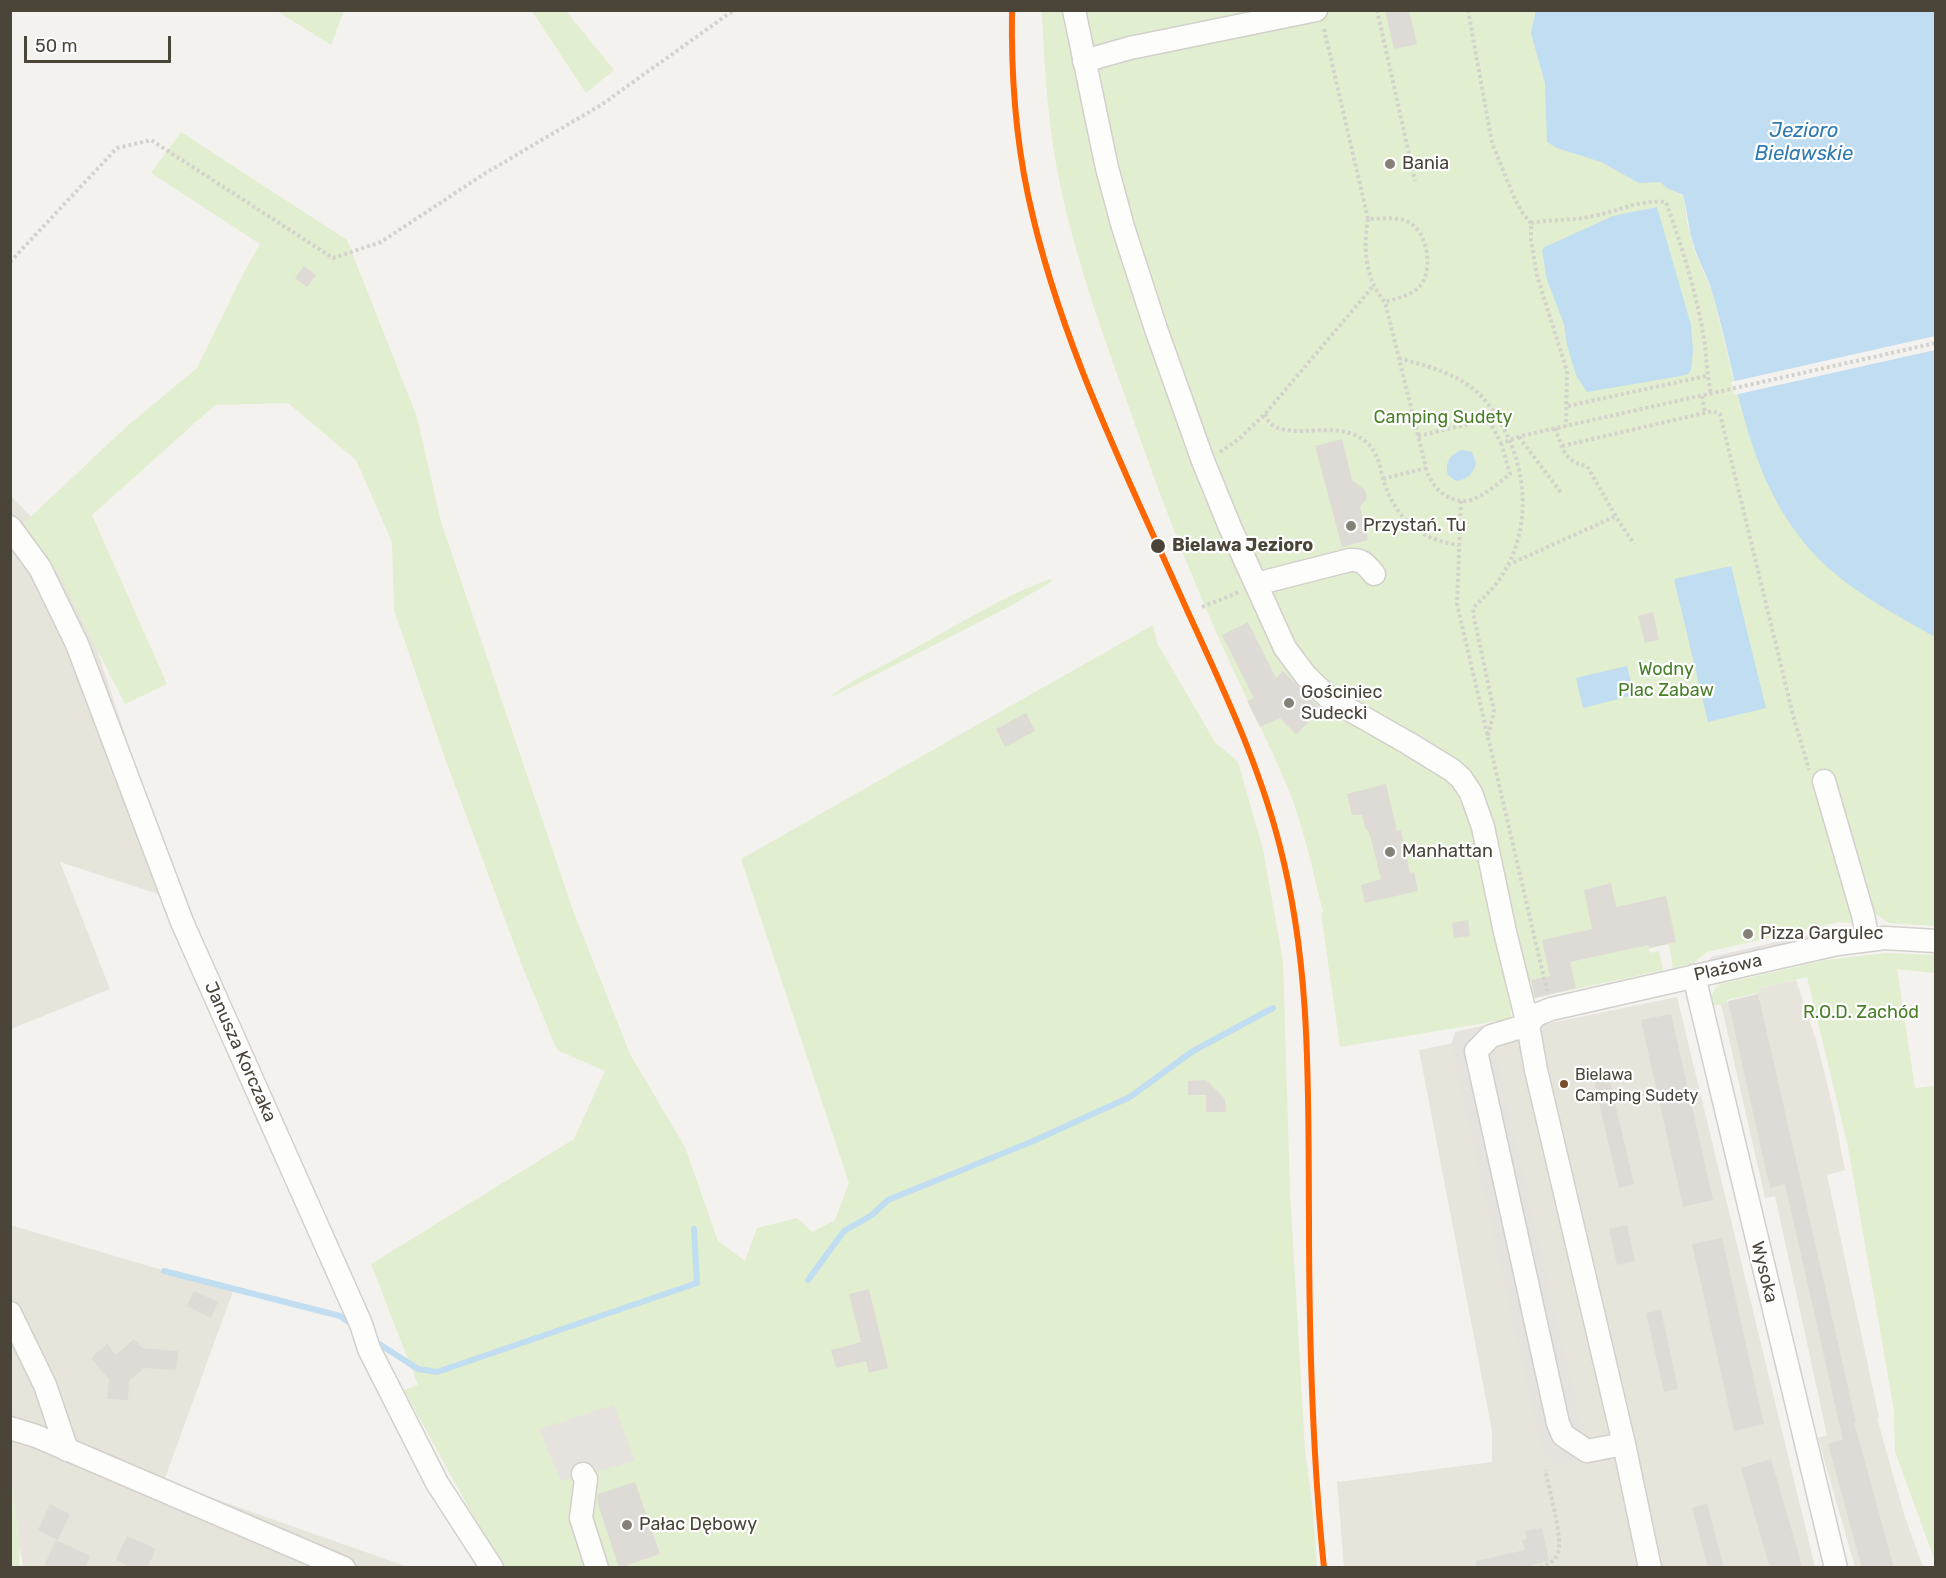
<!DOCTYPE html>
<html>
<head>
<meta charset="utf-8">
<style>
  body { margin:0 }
  #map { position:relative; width:1946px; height:1578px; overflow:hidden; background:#f4f2ee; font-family:Rubik,sans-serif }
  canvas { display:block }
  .frame { position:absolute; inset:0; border:12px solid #4b4439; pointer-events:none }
  .scale { position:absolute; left:24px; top:36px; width:147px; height:27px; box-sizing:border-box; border:3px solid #4b4439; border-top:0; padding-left:8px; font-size:18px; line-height:21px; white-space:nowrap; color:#4b4439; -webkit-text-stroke:4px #fff; paint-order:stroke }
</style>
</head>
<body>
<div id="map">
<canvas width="1946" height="1578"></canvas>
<div class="frame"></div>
<div class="scale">50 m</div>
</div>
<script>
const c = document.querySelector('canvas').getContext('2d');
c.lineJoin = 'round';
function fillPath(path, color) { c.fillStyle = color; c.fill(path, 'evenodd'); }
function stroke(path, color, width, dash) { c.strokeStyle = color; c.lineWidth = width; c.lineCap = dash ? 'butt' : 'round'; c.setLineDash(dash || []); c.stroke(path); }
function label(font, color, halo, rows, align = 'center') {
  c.font = font + ' Rubik,sans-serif'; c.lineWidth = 4.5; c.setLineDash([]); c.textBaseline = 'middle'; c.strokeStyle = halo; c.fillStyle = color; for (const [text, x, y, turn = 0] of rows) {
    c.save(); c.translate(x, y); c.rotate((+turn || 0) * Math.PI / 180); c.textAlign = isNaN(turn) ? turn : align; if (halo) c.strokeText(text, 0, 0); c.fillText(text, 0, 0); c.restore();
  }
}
fillPath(new Path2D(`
  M10 495 64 551 176 887 158 894 60 862 110 989 11 1029Z
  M1796 980 1817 1043 1833 1108 1845 1170 1827 1175 1879 1417 1877 1418 1905 1517 1923 1567H1855L1818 1438 1827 1435 1775 1196 1765 1198 1721 1004 1758 994 1757 989Z
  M1677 997 1815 1567H1344L1337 1482 1492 1462V1431L1419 1050Z
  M10 1225 233 1291 164 1481 408 1567H23L10 1476Z`), '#e7e4dc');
fillPath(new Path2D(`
  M277 11H344L331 45Z
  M532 11H566L614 70 586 93Z
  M1042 11H1549L1531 31 1534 41 1658 181 1684 197 1687 223 1694 249 1713 295 1734 381 1935 610V926L1889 923 1874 913 1857 923 1839 922 1707 952 1694 963 1673 968 1669 944 1649 949 1650 953 1659 951 1663 970 1512 1003 1510 1019 1340 1047 1321 913 1323 912C1312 868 1303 822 1284 779 1259 721 1229 665 1205 606 1175 537 1150 467 1125 396 1097 318 1069 239 1055 158 1047 109 1044 60 1042 11Z
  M181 132 347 240 417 417 441 522 574 913 630 1054 685 1147 718 1241 745 1261 757 1228 797 1218 812 1232 835 1220 849 1183 741 859 1153 625 1157 643 1215 742 1238 762 1263 849 1283 961 1290 1191 1305 1449 1313 1511 1317 1567H498L488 1554 470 1510 404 1390 418 1385 371 1264 574 1139 605 1071 557 1050 523 968 447 764 394 610 392 542 356 460 288 403 215 405 92 515 167 684 125 704 58 573 22 525 126 427 197 368 243 274 260 244 151 173Z
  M1050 579 1052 580 1051 582 1005 609 830 698C843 683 878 669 897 658 948 631 996 599 1050 579Z
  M1886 953 1935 955V973L1897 969 1915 1088 1935 1086V1561L1895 1452 1894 1411 1848 1147 1807 977 1757 989 1758 993 1727 1000V1003L1707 1007 1706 998 1712 996 1715 988 1721 984 1826 960Z
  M10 1476 20 1545 19 1567H11Z`), '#e1eecf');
fillPath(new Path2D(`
  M1833 929 1841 934 1707 964 1711 957Z
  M1491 1024V1036L1589 1461 1556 1466 1543 1454 1451 1045 1455 1032Z
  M614 1405 635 1461 561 1481 539 1429Z`), '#e6e3df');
fillPath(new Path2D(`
  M1536 10 1935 11V637C1895 614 1848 590 1815 555 1746 480 1740 388 1713 295 1708 276 1697 259 1692 240 1688 226 1687 208 1683 195L1667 188 1660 182 1639 183 1601 162 1557 148 1547 142 1545 83 1531 33Z
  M1657 207 1691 325 1693 351 1691 370 1688 374 1681 376 1587 392 1576 375 1567 345 1564 324 1547 280 1542 250 1545 247 1613 216Z
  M1461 450 1472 452 1476 463C1474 473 1467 480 1456 481L1448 475C1444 463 1450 455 1461 450Z
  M1731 566 1766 708 1708 722 1674 579Z
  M1627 666 1634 695 1583 708 1576 678Z`), '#c0ddf1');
fillPath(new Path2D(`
  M1935 336V350L1783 384 1734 395 1731 382Z`), '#f4f2ee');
stroke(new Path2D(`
  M164 1271 340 1316 353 1325
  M808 1280 844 1231 872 1215 888 1200 1031 1142 1130 1097 1193 1051 1273 1008
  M373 1340 418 1369 437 1372 697 1283 694 1229`), '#c0ddf1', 6);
fillPath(new Path2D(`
  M1385 10H1409L1417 44 1394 49Z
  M304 266 316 275 307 287 295 278Z
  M1342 439 1352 480 1365 490 1367 498 1360 507 1368 540 1342 547 1315 446Z
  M1653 612 1659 640 1645 643 1638 616Z
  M1248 622 1276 678 1283 671 1321 710 1296 734 1280 718 1260 727 1247 701 1254 698 1222 635Z
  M1026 713 1035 731 1005 747 996 729Z
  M1386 784 1397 831 1401 830 1410 873 1414 872 1418 891 1365 903 1361 885 1381 879 1371 839 1368 830H1366L1362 815H1352L1347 794Z
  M1611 883 1616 907 1666 896 1676 942 1649 948 1648 945 1570 962 1576 988 1535 998 1531 980 1550 976 1542 940 1592 929 1584 890Z
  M1468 920 1470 936 1454 938 1452 923Z
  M1758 994 1856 1422H1854L1894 1568H1862L1828 1444 1843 1440 1785 1184 1770 1188 1728 1001Z
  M1671 1014 1713 1200 1683 1207 1641 1020Z
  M1607 1069 1634 1184 1619 1188 1592 1073Z
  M1206 1080 1225 1099 1226 1112H1206V1095H1188V1081Z
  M1627 1225 1635 1261 1617 1265 1609 1229Z
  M1722 1238 1764 1424 1734 1431 1692 1244Z
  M869 1289 888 1368 869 1373 866 1361 836 1368 831 1350 861 1342 849 1294Z
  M194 1291 218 1302 211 1318 187 1306Z
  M1661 1310 1678 1389 1664 1392 1646 1313Z
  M134 1339 142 1348 178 1351 176 1370 144 1368 129 1381 128 1400 107 1399 109 1379 91 1358 107 1344 116 1355Z
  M1771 1459 1798 1552 1802 1568H1770L1741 1468Z
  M635 1482 660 1554 619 1568 597 1501 598 1494Z
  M50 1504 70 1514 58 1540 38 1530Z
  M1707 1504 1712 1522 1724 1568H1708L1692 1508Z
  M1542 1528 1549 1561 1522 1568H1476V1561L1525 1550 1522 1540 1527 1539 1525 1531Z
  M127 1536 156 1549 147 1568H131L116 1560Z
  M56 1540 90 1556 85 1568H43Z`), '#dedbd6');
const minor = new Path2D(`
  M1074 10 1107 168 1123 227 1156 329 1203 461 1230 527 1285 648 1306 676 1329 698 1408 743 1452 770 1461 778 1471 793 1483 827 1505 932 1528 1025 1536 1070 1624 1444 1650 1568
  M1084 61 1130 48 1316 10
  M10 527 40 568 77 644 182 922 361 1324 369 1349 437 1483 492 1568
  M1256 584 1350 560C1363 559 1366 565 1374 574
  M1824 781 1863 915 1868 940
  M1694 976 1836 1568
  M1528 1025 1491 1036 1476 1051 1558 1423 1563 1435 1587 1451 1624 1444
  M1528 1025 1536 1015 1551 1009 1837 944 1885 938 1936 941
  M10 1313 45 1385 67 1450
  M10 1428 36 1436 344 1568
  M583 1474 586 1479 581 1518 597 1568`);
stroke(minor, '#d2d0cb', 25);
stroke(new Path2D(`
  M1377 10 1415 181
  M1468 10 1492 143 1514 197 1521 211 1531 223V240L1537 276 1567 371 1566 426
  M1324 29 1368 219C1381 219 1402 215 1413 225 1428 238 1433 270 1420 286 1412 295 1396 299 1385 302
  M1368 219C1363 247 1365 280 1385 302L1427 472C1434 490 1451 505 1471 500 1484 496 1500 482 1510 474L1501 443
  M1531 223C1552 219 1573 221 1593 216 1621 211 1635 200 1666 202 1681 244 1695 288 1703 333 1707 353 1706 373 1711 393
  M10 262 117 148 151 140 333 258 381 242 484 174 601 105 734 10
  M1399 358C1423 365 1448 371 1468 385 1484 396 1496 413 1505 431 1529 478 1530 535 1499 580 1492 590 1483 598 1474 607L1473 613 1494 711 1488 736
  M1702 396 1705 413
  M1568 406 1706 376
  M1265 414C1267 418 1268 422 1272 425 1296 440 1337 419 1365 441 1379 452 1379 466 1384 482 1395 517 1421 541 1459 545
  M1555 428C1563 449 1564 462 1587 466L1618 520 1634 544
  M1418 436 1486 420 1493 428 1501 443 1521 436 1936 343
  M1519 437 1562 494
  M1562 446 1713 411 1720 414 1793 715 1809 770
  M1220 452 1239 439 1265 414 1374 285
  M1383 479 1426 468
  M1461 501 1457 604 1547 991
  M1508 565 1616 516
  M1202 607 1239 592
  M1540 1568C1548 1564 1555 1562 1558 1553 1563 1538 1549 1488 1545 1470`), '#d3d2cc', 4, [3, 3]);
stroke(minor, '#fdfdfc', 22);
stroke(new Path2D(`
  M1012 10C1011 73 1015 134 1028 195 1059 341 1127 475 1187 610 1222 686 1258 762 1279 843 1312 967 1308 1093 1309 1220 1309 1336 1312 1452 1324 1568`), '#f60', 6);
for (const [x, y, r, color] of [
  [1390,164,6,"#868178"],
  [1351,526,6,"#868178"],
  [1158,546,8,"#4b4439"],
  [1289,703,6,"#868178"],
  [1390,852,6,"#868178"],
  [1748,934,6,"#868178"],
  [1564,1084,5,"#7a4b2a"],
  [627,1525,6,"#868178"]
]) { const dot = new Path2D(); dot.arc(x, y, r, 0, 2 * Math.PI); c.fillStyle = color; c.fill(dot); stroke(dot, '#fff', 2); }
label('16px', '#4b4439', '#fff', [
  ["Bielawa",1575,1075],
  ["Camping Sudety",1575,1096]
], 'left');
label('18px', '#4b4439', '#fff', [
  ["Bania",1402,164],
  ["Przystań. Tu",1363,526],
  ["Gościniec",1301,693],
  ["Sudecki",1301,714],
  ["Manhattan",1402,852],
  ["Pizza Gargulec",1760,934],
  ["Pałac Dębowy",639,1525]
], 'left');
label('18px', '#4a7f2a', '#fff', [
  ["Camping Sudety",1443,418],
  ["Wodny",1666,670],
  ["Plac Zabaw",1666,691],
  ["R.O.D. Zachód",1861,1013]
]);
label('bold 18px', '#4b4439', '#fff', [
  ["Bielawa Jezioro",1172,546]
], 'left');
label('18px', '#4b4439', '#fff', [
  ["Plażowa",1728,968,-13],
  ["Janusza Korczaka",240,1052,66],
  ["Wysoka",1764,1272,76]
]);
label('italic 20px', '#2e7ab2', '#fff', [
  ["Jezioro",1804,131],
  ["Bielawskie",1804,154]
]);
</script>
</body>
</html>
